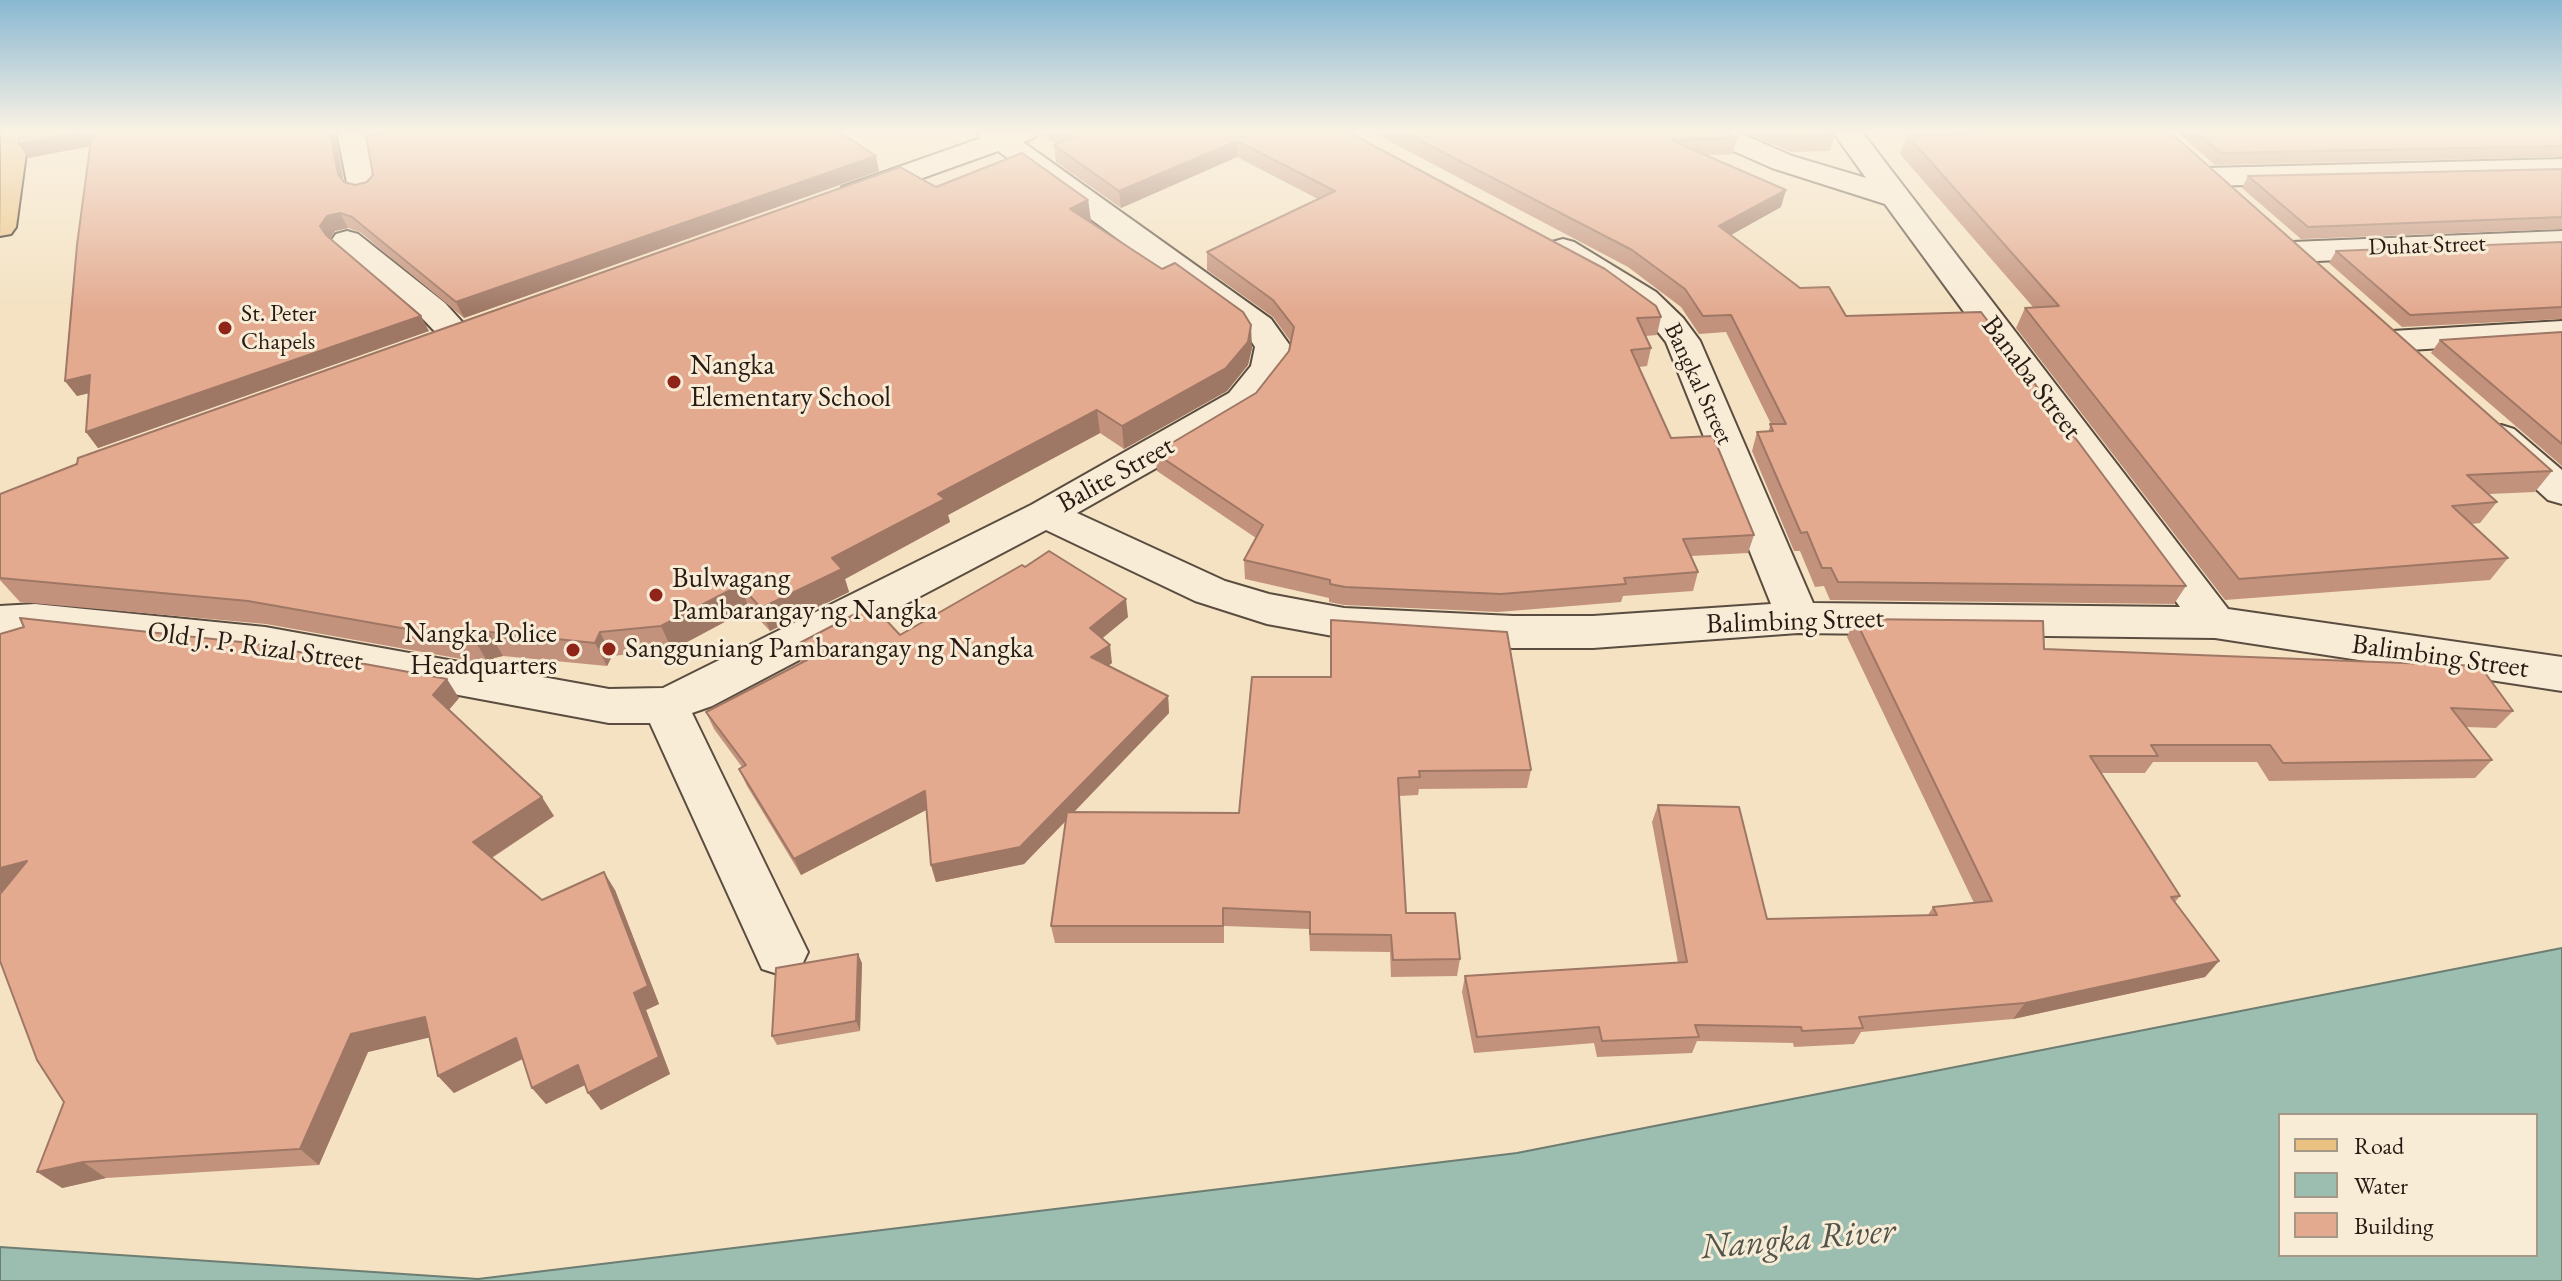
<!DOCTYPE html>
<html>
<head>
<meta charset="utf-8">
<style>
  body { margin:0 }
  #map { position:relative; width:2562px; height:1281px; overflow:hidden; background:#f4e2c2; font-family:"EB Garamond",serif }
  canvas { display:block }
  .legend { position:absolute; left:2278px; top:1113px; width:260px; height:144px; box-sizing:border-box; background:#f8ecd7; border:2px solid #a49889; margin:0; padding:10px 14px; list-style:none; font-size:24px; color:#271b14 }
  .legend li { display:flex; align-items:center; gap:16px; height:40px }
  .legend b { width:40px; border:2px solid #a49889 }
</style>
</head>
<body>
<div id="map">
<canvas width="2562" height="1281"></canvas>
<ul class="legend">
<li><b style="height:10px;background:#eac181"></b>Road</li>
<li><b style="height:22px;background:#9cbeb0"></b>Water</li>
<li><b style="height:22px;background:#e3aa90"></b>Building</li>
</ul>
</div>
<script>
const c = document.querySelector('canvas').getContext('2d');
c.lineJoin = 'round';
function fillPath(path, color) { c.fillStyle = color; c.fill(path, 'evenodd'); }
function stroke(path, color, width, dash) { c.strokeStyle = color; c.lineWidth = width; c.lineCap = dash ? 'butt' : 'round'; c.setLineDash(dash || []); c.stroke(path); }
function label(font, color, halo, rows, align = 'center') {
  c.font = font + ' "EB Garamond",serif'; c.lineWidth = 6; c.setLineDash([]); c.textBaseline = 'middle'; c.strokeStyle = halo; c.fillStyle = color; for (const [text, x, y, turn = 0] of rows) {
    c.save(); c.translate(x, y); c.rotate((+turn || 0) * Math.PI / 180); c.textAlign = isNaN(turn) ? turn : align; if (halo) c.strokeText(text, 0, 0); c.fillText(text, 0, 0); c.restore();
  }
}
const water = new Path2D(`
  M2562 948V1281H0V1247L478 1279 1517 1153ZM2280 1115H2536V1255H2280Z`);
fillPath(water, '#9cbeb0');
stroke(water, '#6d7d72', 2);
const minor = new Path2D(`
  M337 132H423L419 138 369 148 378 188 374 194 363 197 352 194 348 188Z
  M977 132H1038L1034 138 1023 142 1271 319 1291 347 1286 368 1255 409 1225 429 1077 513 1225 581 1269 594 1344 608 1513 616H1593L1771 604 1666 342C1637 302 1594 279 1552 256L1547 249 1552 242 1563 239 1574 242 1656 292 1683 318 1700 341 1813 603 2180 607 1885 204 1772 168 1704 138 1700 132H1738L1792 156 1866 178 1833 132H1862L2228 609 2562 657V691L2215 638 1798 633 1593 648H1513L1344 638 1267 624 1195 601 1046 530 712 706 692 713 808 952 800 969 781 975 762 969 650 723H609L265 659 35 634 0 636V606L35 604 265 627 609 689 663 688 1031 505 1229 393 1251 366 1255 347 1246 333 998 151 864 199 853 202 842 199 838 193 842 187 981 138Z
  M2562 159V177L2207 186 2196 183 2192 177 2196 171 2207 168Z
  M347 231 358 234 445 303 474 335 469 342 457 345 445 342 421 317 336 248 331 241 336 234Z
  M2562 231V251L2292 262 2281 259 2276 252 2281 245 2292 242Z
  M2562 321V341L2392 351 2380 348 2375 341 2380 334 2392 331Z
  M2501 425 2514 429 2562 470V504L2548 500 2488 445 2482 437 2488 429Z`);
const major = new Path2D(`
  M1 132H29L16 227 11 234 0 236Z`);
stroke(minor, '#5a4d40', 4);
stroke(major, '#271b14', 4);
fillPath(minor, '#f8ecd7');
fillPath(major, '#eac181');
fillPath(new Path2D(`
  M20 132 344 182 355 185 879 171 464 318 360 232 348 228 335 231 330 239 429 331 98 448 86 432 89 393 77 396 65 381 90 146 28 158 19 144Z
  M1040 132H1348L1661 317 1657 335 1645 336 1651 348 1647 366 1639 367 1671 438 1754 535 1748 553 1691 556 1698 572 1693 591 1623 596 1621 602 1498 612 1344 605 1329 602V598L1245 579 1244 560 1256 538 1157 471 1155 453 1256 393 1289 351 1291 342 1273 317 1207 270V252L1318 199 1237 157 1121 208 1056 162 1054 145 1057 144 1040 134Z
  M1372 132H1724L1737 138 1733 154 1706 155 1781 207 1730 235 1800 288 1846 316 2186 586 2174 604 1830 600 1824 586 1815 587 1800 551H1794L1752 451 1757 432H1768L1771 424 1726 332 1699 334 1681 307 1628 267Z
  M1745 132H1833L1835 134 1830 151 1791 152Z
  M2177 132H2562V157L2215 165Z
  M1907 135 2552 471 2535 492 2489 494 2497 502 2480 523 2471 524 2508 558 2490 580 2225 600 2016 328 2025 308 2033 307 1900 154Z
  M2562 169V229L2301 239 2242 188 2248 176Z
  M936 187 1088 200 1091 222 1252 348 1248 365 1227 391 1124 449 1100 433 948 515 950 522 845 579 849 592 770 631 749 609 672 650 612 656 607 666 503 656 494 658 489 664 266 624 20 602 0 580V494Z
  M2562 242V319L2402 327 2329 263 2336 251Z
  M2562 332V466L2431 353 2440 340Z
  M1025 567 1128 617 1102 638 1112 663 1108 666 1168 696 1169 713 1074 812 1239 813 1330 677 1331 620 1531 770 1527 788 1419 789 1418 795 1399 796 1406 913 1460 959 1457 976 1391 977 1390 952 1310 951 1309 929 1224 926V943H1055L1051 926 1066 821 1024 864 936 882 931 865 926 810 801 875 747 786 739 769 742 767 714 729 706 712 801 664 794 646 900 635Z
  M1855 619 2044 649 2513 711 2496 728 2466 727 2492 760 2475 778 2269 781 2257 762H2153L2145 773H2101L2180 896 2175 902 2219 961 2205 977 2013 1019 1861 1032 1854 1044 1794 1047 1793 1043 1697 1041 1692 1053 1597 1057 1594 1043 1474 1053 1462 992 1465 976 1678 963 1652 822 1658 805 1767 919 1928 915 1933 907 1974 903 1847 637Z
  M459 698 449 710 554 816 492 858 542 900 615 890 659 1004 646 1010 670 1074 601 1110 588 1093 585 1085 546 1104 532 1088 523 1059 454 1093 438 1076 429 1037 368 1052 319 1165 106 1178 62 1188 64 1102 2 892Z
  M862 963 860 1031 777 1045 772 1036Z`), '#c3927c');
fillPath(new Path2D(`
  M82 132H94L102 144 28 158 19 144Z
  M330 132H335L345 189 338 174Z
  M1237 141V157L1121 208 1119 191Z
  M876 156 879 171 464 318 456 302Z
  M1786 190 1781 207 1715 244 1719 226Z
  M1088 200 1091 222 1070 209Z
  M340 213 348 228 335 231 328 241 320 226 327 216Z
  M421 316 429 331 98 448 86 432Z
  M1251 325 1252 348 1248 365 1227 391 1124 449 1122 426Z
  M90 375 102 390 77 396 65 381Z
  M1097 410 1100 433 948 515 950 522 845 579 849 592 770 631 761 608 832 558 938 494Z
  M740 585 749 609 672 650 661 626Z
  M1126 599 1128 617 1093 646 1090 628Z
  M489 632 503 656 494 658 489 664 475 641 480 634Z
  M600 632 612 656 607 666 595 643Z
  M1110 645 1112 663 1094 675 1091 657Z
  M447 679 459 698 445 714 433 695Z
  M1168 696 1169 713 1024 864 936 882 931 865Z
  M925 791 930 808 801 875 794 859Z
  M542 797 554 816 486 861 473 842Z
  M27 861 48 880 0 892V868Z
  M604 872 615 890 659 1004 646 1010 670 1074 601 1110 588 1093 634 993Z
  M858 954 862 963 860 1031 856 1021Z
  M2219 961 2205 977 2013 1019 2025 1003Z
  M425 1017 440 1035 368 1052 319 1165 300 1149 351 1034Z
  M516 1038 530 1055 454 1093 438 1076Z
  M578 1065 591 1082 546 1104 532 1088Z
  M83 1162 106 1178 62 1188 37 1172Z`), '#9f7765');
const building = new Path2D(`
  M20 132H82L19 144Z
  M92 132H330L338 174 344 182 355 185 367 182 373 175 366 136 387 132H840L876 156 456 302 352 217 340 213 327 216 320 226 326 235 421 316 86 432 90 375 65 381 77 245Z
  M1064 132H1348L1605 269 1656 306 1661 317 1637 318 1651 348 1631 350 1671 438 1713 436 1754 535 1683 539 1698 572 1624 578 1626 584 1501 594 1345 587 1330 584V580L1244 560 1263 525 1155 453 1256 393 1289 351 1294 327 1273 300 1207 252 1335 191 1237 141 1119 191 1054 145 1074 137Z
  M1404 132H1724L1737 138 1671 140 1786 190 1719 226 1800 288 1829 287 1846 316 1981 312 2186 586 1838 582 1831 568H1822L1807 532 1801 533 1757 432 1773 431 1770 424H1786L1731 315 1703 316 1685 289 1632 250Z
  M1787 132H1833L1835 134 1795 136Z
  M1983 132H2170L2552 471 2467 475 2497 502 2452 506 2508 558 2239 579 2025 308 2059 306 1907 135Z
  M2196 132H2562V146L2221 153Z
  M1022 153 1088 200 1070 209 1162 269 1175 263 1243 312 1251 325 1248 342 1226 368 1122 426 1097 410 938 494 945 499 832 558 842 569 761 608 740 585 661 626 600 632 595 643 489 632 480 634 475 641 248 601 0 578V494L77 464 78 458 900 167 936 187Z
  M2562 169V217L2308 227 2248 176Z
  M2562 242V307L2410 315 2336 251Z
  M2562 332V444L2440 340Z
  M1049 551 1126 599 1090 628 1110 645 1091 657 1168 696 1020 847 931 865 925 791 794 859 739 769 746 765 706 712 807 660 794 646 872 605 900 635 1022 565 1025 567Z
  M20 618 250 643 447 679 433 695 542 797 473 842 542 900 604 872 648 986 634 993 659 1057 588 1093 578 1065 532 1088 516 1038 438 1076 425 1017 351 1034 300 1149 83 1162 37 1172 64 1102 37 1060 0 961V894L27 861 0 868V634L24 627Z
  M1855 619 2043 621 2044 649 2480 666 2513 711 2451 708 2492 760 2283 763 2270 745H2151L2158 756H2090L2180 896 2171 897 2219 961 2025 1003 1859 1017 1863 1028 1802 1031 1801 1027 1695 1025 1699 1037 1602 1041 1599 1027 1477 1037 1465 976 1687 962 1658 805 1739 807 1767 919 1937 915 1933 907 1992 901Z
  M1331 620 1507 632 1531 770 1419 771 1420 777 1398 778 1406 913H1455L1460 959 1393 960 1391 935 1310 934V912L1223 908V926H1051L1067 812 1239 813 1252 677H1331Z
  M858 954 856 1021 772 1036 776 968Z`);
fillPath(building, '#e3aa90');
stroke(building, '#9f7765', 2);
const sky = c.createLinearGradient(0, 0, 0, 311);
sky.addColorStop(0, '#89b8d2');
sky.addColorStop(0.42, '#faf2e4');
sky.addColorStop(1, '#faf2e400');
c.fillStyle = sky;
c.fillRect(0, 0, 2562, 311);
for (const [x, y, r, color] of [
  [225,328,8,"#8f2418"],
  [674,382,8,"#8f2418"],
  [656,595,8,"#8f2418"],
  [609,649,8,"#8f2418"],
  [573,650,8,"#8f2418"]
]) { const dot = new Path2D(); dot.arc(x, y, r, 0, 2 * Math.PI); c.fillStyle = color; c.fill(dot); stroke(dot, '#f8ecd7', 3); }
label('24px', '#271b14', '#f8ecd7', [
  ["Duhat Street",2427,246,-2],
  ["Bangkal Street",1698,384,65]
]);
label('24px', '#271b14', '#f8ecd7', [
  ["St. Peter",241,314],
  ["Chapels",241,342]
], 'left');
label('28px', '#271b14', '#f8ecd7', [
  ["Nangka",690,366],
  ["Elementary School",690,398],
  ["Bulwagang",672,579],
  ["Pambarangay ng Nangka",672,611],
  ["Nangka Police",557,634,"right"],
  ["Headquarters",557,666,"right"],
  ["Sangguniang Pambarangay ng Nangka",625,649]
], 'left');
label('28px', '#271b14', '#f8ecd7', [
  ["Banaba Street",2031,378,53],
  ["Balite Street",1116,475,-29],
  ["Balimbing Street",1795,622,-2],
  ["Old J. P. Rizal Street",255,647,8],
  ["Balimbing Street",2440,657,8]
]);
label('italic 36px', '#50544b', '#f8ecd7', [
  ["Nangka River",1798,1240,-5]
]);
</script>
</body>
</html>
